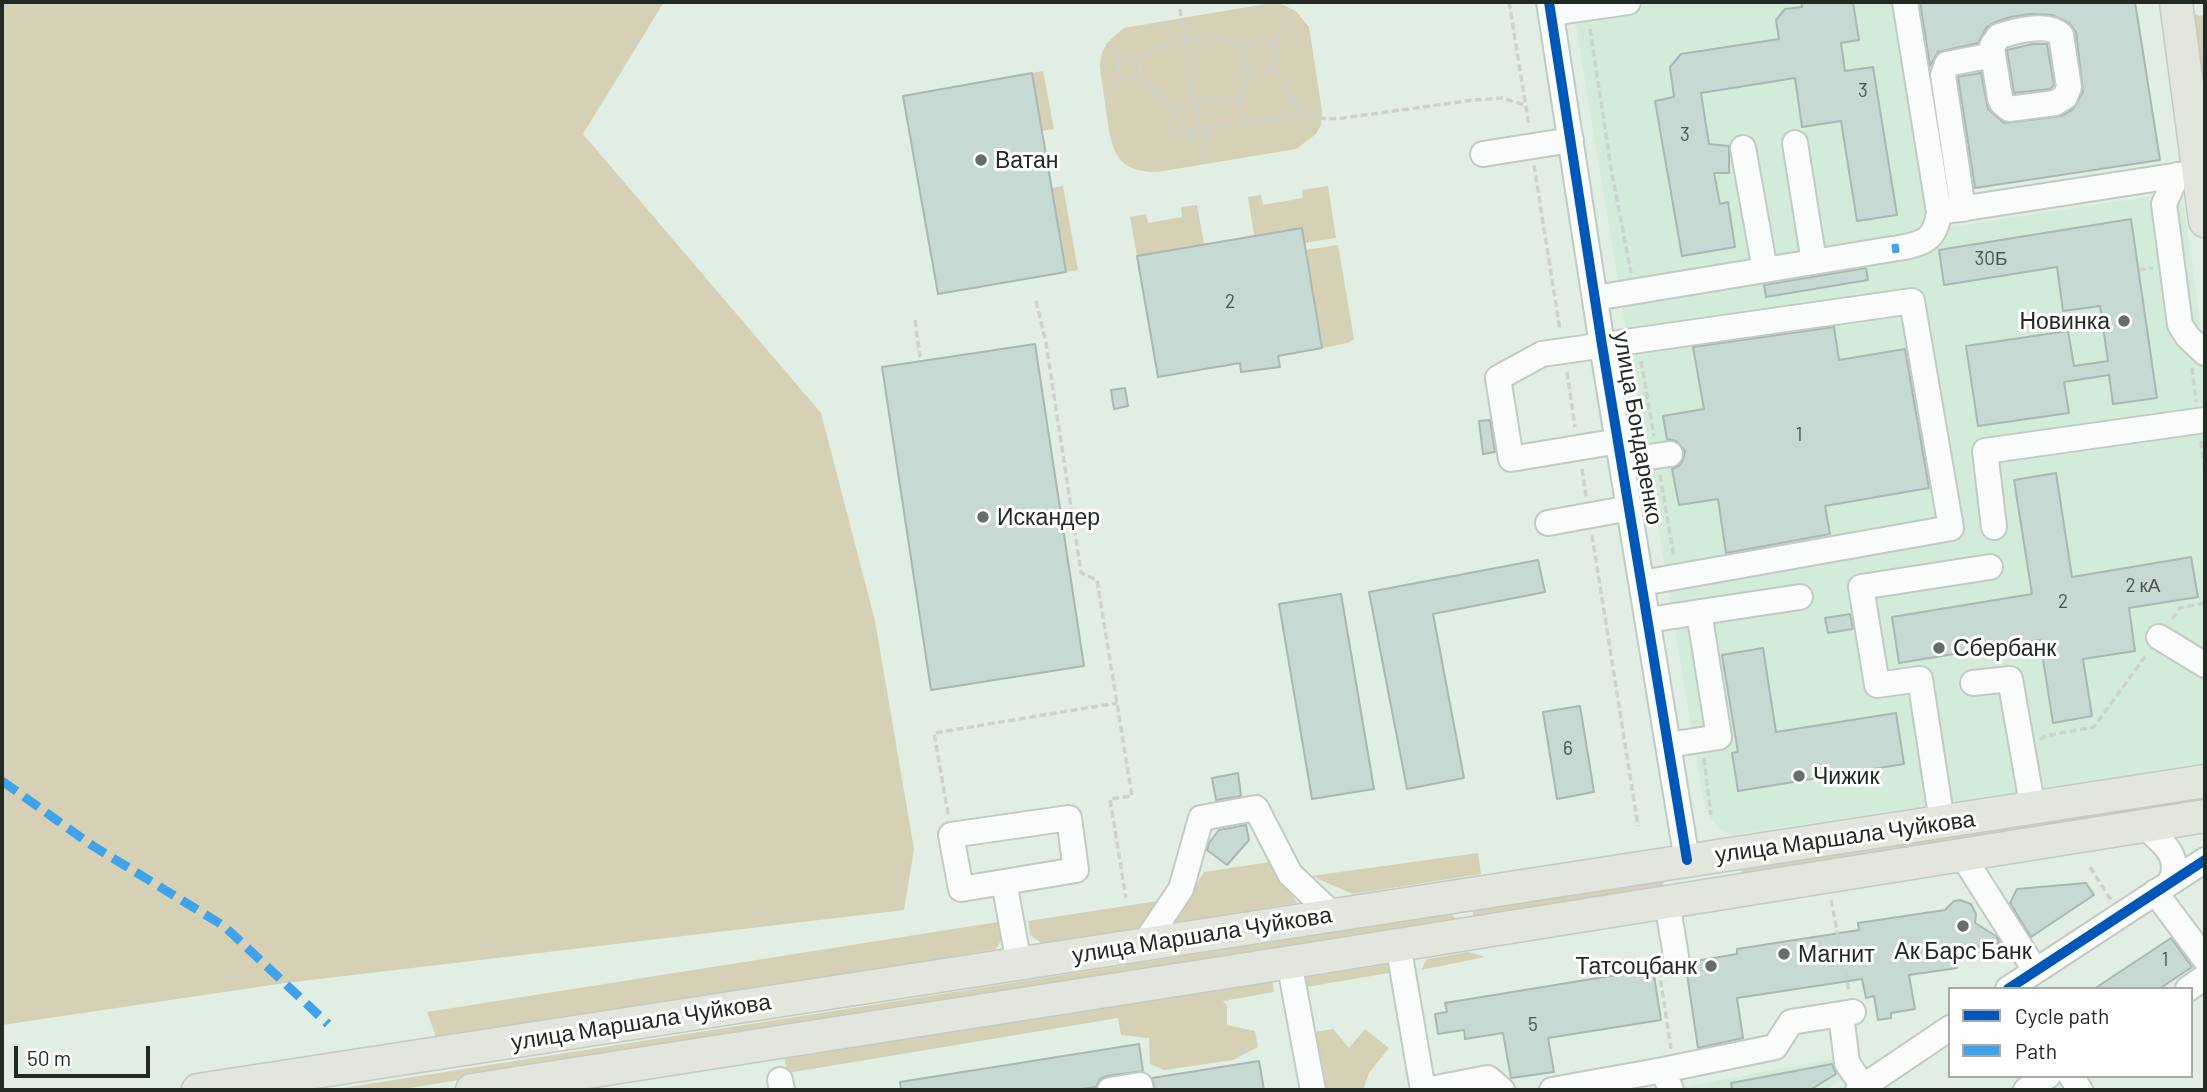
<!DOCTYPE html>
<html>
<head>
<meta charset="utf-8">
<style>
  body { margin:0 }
  #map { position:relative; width:2207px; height:1092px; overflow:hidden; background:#e0eee4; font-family:Barlow,sans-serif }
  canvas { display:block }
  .frame { position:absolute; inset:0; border:4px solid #212a23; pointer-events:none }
  .legend { position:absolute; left:1948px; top:987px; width:245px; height:91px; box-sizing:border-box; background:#fff; border:2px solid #a6aaa7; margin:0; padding:9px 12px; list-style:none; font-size:21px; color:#212a23 }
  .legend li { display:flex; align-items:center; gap:14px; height:35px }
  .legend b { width:35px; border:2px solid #a6aaa7 }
  .scale { position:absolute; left:14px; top:1046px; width:136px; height:32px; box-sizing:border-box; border:4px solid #212a23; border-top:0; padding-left:9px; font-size:21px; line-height:24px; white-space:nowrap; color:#212a23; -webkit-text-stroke:5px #fff; paint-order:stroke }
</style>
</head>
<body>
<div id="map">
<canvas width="2207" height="1092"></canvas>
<div class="frame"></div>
<ul class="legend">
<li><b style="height:9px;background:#0057b8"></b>Cycle path</li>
<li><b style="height:9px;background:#3ea3ea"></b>Path</li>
</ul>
<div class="scale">50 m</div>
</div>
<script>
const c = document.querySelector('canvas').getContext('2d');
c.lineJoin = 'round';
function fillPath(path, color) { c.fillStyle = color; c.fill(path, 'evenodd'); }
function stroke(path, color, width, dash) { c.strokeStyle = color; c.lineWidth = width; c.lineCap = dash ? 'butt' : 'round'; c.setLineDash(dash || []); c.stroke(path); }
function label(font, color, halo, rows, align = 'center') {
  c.font = font + ' Barlow,sans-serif'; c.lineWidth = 6; c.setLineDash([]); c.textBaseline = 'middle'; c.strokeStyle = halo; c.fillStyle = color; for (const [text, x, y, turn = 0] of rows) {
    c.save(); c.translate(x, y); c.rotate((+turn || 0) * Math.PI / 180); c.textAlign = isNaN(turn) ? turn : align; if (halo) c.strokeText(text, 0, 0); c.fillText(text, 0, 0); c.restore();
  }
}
fillPath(new Path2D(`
  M1653 2H1903L1938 229 2159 195 2184 206 2205 361V765L1732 835 1719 828 1712 820 1704 805 1574 13Z
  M1838 1058 1842 1079 1826 1090H1684L1683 1087Z`), '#d3ebd9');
fillPath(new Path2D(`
  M2 2H664L583 134 821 413 875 621 914 849 904 910 285 983 2 1025Z
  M1277 2 1296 11 1309 27 1322 111 1321 125 1316 134 1296 149 1157 172C1117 172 1112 152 1107 118 1105 101 1102 85 1100 68 1100 48 1109 40 1124 28Z
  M2190 11 2199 16 2205 14V141Z
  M1043 71 1054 129 1042 131 1032 73Z
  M1063 186 1078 270 1066 272 1052 188Z
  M1328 186 1336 238 1304 243 1301 228 1254 235 1248 197 1261 195 1263 205 1303 198 1302 190Z
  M1197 205 1204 244 1137 256 1130 217 1146 214 1148 223 1182 217 1181 207Z
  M1338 245 1354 339 1348 343 1322 348 1305 250Z
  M2205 793V799L1744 873 1740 870V867Z
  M1478 853 1481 874 1353 894 1311 876Z
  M1270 862 1297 903 1172 923 1204 872Z
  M1661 880 1664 883 1661 886 1560 902 1474 921 1473 911Z
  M1164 900 1146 928 1044 945 1030 935 1028 921Z
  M1451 914 1457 919 1453 925 396 1090H330Z
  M1004 921 1005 934 996 949 807 982 436 1037 427 1012Z
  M1468 952 1485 957 1421 970 1427 959Z
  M1392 964 1395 972 1300 988 1299 978Z
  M1271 974 1274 992 1223 1001 1227 1006V1025L1255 1031 1258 1047 1233 1060 1164 1070 1150 1064 1149 1038 1121 1035 1118 1018 787 1073 783 1051Z
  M1333 1029 1349 1048 1365 1029 1389 1048 1369 1073 1363 1090H1311L1307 1074 1293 1050 1309 1033Z`), '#d6d1b4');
const building = new Path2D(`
  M1801 2H1853L1859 40 1841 43 1845 71 1873 67 1897 215 1857 221 1841 121 1802 127 1795 78 1701 93 1709 144 1729 146V173H1714L1720 204 1728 202 1735 247 1682 256 1655 101 1674 97 1670 67 1681 54 1779 39 1776 20 1785 9 1802 7Z
  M1920 2H2135L2160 160 1975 188 1958 77 1981 73 1988 109 2004 123 2062 116 2073 109 2083 92 2076 32 2069 23 2052 15 2030 14 2011 17 1995 22 1987 27 1978 43 1938 52 1930 66Z
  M2033 44H2047L2054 85 2050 89 2014 93 2007 50Z
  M1032 73 1066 272 938 294 903 96Z
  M2131 219 2157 398 2113 404 2109 375 2064 382 2069 413 1978 426 1966 346 2068 331 2074 366 2108 361 2100 306 2063 311 2057 267 1944 285 1939 250Z
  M1302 228 1322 348 1278 356 1280 367 1241 372 1240 363 1158 377 1137 256Z
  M1866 268 1868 280 1766 297 1764 285Z
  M1834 327 1839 360 1905 349 1929 488 1825 506 1830 534 1726 553 1718 499 1679 505 1672 469 1679 466 1683 460 1685 451 1676 441 1667 439 1663 416 1704 409 1693 347Z
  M1035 344 1084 666 931 690 882 367Z
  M1125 388 1128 406 1114 409 1111 390Z
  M1490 420 1495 452 1483 454 1479 421Z
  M2056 473 2072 577 2191 557 2198 597 2129 608 2135 651 2083 659 2092 716 2053 723 2040 640 1899 663 1892 617 2032 594 2014 480Z
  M1538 560 1545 592 1433 614 1464 778 1407 789 1369 592Z
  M1341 594 1374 789 1312 799 1279 604Z
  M1850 614 1853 629 1828 633 1825 618Z
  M1763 648 1776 732 1896 713 1904 764 1738 791 1732 753 1738 752 1722 655Z
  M1580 706 1594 792 1557 799 1543 712Z
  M1238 773 1241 796 1216 800 1212 778Z
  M1246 825 1249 840 1227 865 1207 850 1209 843 1219 830Z
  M2086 883 2094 895 2031 937 2010 903 2017 889Z
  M1960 900 1971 904 1976 914 1975 923 1996 936 2000 943 1977 947 1978 955 1955 959 1957 968 1909 975 1915 1009 1891 1013V1018L1878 1020 1874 996 1866 998 1862 979 1737 998 1743 1038 1698 1048 1686 967 1690 962 1737 954V949L1859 930 1858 923 1945 910 1954 901Z
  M2171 938 2192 967 2159 989H2094Z
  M1653 969 1661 1020 1548 1038 1554 1072 1511 1078 1503 1033 1465 1039 1464 1030 1438 1034 1435 1014 1447 1012 1445 1003Z
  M1139 1044 1143 1071 1107 1076 1100 1079 1096 1087 1073 1090H901L900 1082Z
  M1259 1061 1264 1090H1155L1152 1078Z
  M1832 1064 1836 1074 1810 1090H1732L1731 1083Z`);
fillPath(building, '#c6d9d3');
stroke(building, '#abb7b2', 2);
const minor = new Path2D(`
  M1549 2 1602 345 1687 860
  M1551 13 1628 2
  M1795 143 1814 262
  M1743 148 1765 270
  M1483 154 1571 140
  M2177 175 2164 204 2180 325 2188 337 2205 353
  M1963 209 1943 75 1947 64 1993 55 2000 98 2002 103 2009 109 2055 103 2065 97 2069 87 2061 35C2047 22 2016 31 1999 36L1992 46 1993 55
  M1947 211 2199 172
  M1899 248C1924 244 1936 239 1939 212L1905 2
  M1595 298 1892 249
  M1619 441 1511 459 1498 378 1542 354 1912 301 1951 528 1642 583
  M1622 461 1670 454
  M1548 523 1630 508
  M1994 527 1985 451 2205 420
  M1648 620 1800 597
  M2159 637 2205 665
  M1973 683 2010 679 2033 809
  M1668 745 1719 737 1699 612
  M1942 822 1920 679 1877 685 1861 587 1990 567
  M2144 826C2162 842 2183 856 2170 883
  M1967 854 1969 866 2035 970
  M1004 882 961 889 951 835 1069 818 1076 870 1004 882 1019 964
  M2155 892 2205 959
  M1667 902 1676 956
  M1144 944 1181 889 1201 818 1256 808 1290 874 1333 915
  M1398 944 1423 1090
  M1289 962 1313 1090
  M2008 989 2205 860
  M2188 989 2205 977
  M1841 1014 1847 1063 1863 1086
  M1663 1070 1775 1047 1791 1022 1853 1012
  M2071 1076 2080 1090
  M780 1080 782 1090
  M1110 1090 1140 1085 1141 1090
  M1426 1090 1488 1078 1502 1090
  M1552 1090 1663 1070 1671 1090
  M1858 1090 1950 1028
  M2026 1090 2048 1076`);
const major = new Path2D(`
  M2176 2 2205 221
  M198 1090 2205 781
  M472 1090 1298 961 2205 816`);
stroke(minor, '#c0cbc3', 28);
stroke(major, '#c3cac5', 35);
stroke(new Path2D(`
  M1509 2 1529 126
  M1180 9 1200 127
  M1590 29 1611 168 1631 273
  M1243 56a16 16 0 1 1 32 0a16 16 0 1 1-32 0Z
  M1107 43 1122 59
  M1272 46 1292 9
  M1118 67a11 11 0 1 1 22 0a11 11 0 1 1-22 0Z
  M1137 60C1161 43 1185 34 1215 37 1225 38 1236 44 1246 47
  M1272 66 1302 114
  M1137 75 1176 110
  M1104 94 1125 77
  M1237 101 1253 70
  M1192 136a8 8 0 1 1 16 0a8 8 0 1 1-16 0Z
  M1205 129 1302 114 1326 119 1343 118 1474 100 1502 98 1525 105
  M1193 131 1170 134C1170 124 1174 110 1183 104 1193 96 1228 93 1237 102 1243 107 1244 116 1247 122
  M1202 144 1205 164
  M1534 165 1560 330
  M2139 270 2153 268
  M1036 301 1046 343 1081 573 1097 580 1132 796 1110 799 1126 898
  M915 320 920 357
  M1641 361 1654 436
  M2192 368 2196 402
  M1567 372 1575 427
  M2201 441 2205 474
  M1582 469 1586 496
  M1660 475 1674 557
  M1592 535 1638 826
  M2172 619 2180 608 2205 603
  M2040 740 2045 736 2094 727 2147 654
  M1704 758 1711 815
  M948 814 934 733 1117 703
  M2090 867 2111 900
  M1831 900 1849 991
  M1659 970 1671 1049`), '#cdd2cf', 3.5, [7, 3.5]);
stroke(minor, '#fafcfb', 24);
stroke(major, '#e2e6dc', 32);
stroke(new Path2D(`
  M1892 249 1899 248
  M2 781 93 846 224 926 328 1024`), '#3ea3ea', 9, [18, 9]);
stroke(new Path2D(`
  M1549 2 1602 345 1687 860
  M2008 989 2205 860`), '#0057b8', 10);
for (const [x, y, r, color] of [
  [981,160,7,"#646f67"],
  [2124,321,7,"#646f67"],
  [983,517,7,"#646f67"],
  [1939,648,7,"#646f67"],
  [1799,776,7,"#646f67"],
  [1963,926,7,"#646f67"],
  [1784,954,7,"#646f67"],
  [1711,966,7,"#646f67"]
]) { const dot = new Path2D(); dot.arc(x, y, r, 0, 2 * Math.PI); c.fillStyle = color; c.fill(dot); stroke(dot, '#fff', 2.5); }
label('19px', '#4a564f', null, [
  ["3",1863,91],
  ["3",1685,135],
  ["30Б",1991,259],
  ["2",1230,302],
  ["1",1799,435],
  ["2 кА",2143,586],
  ["2",2063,602],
  ["6",1568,749],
  ["1",2165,960],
  ["5",1533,1025]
]);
label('23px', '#212a23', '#fff', [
  ["Ватан",995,160],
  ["Новинка",2110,321,"right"],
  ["Искандер",997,517],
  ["Сбербанк",1953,648],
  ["Чижик",1813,776],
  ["Ак Барс Банк",1963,951,"center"],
  ["Магнит",1798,954],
  ["Татсоцбанк",1697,966,"right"]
], 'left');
label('23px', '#212a23', '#fff', [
  ["улица Бондаренко",1638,428,80],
  ["улица Маршала Чуйкова",1845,837,-8],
  ["улица Маршала Чуйкова",1202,935,-9],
  ["улица Маршала Чуйкова",641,1022,-9]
]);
</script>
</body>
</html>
